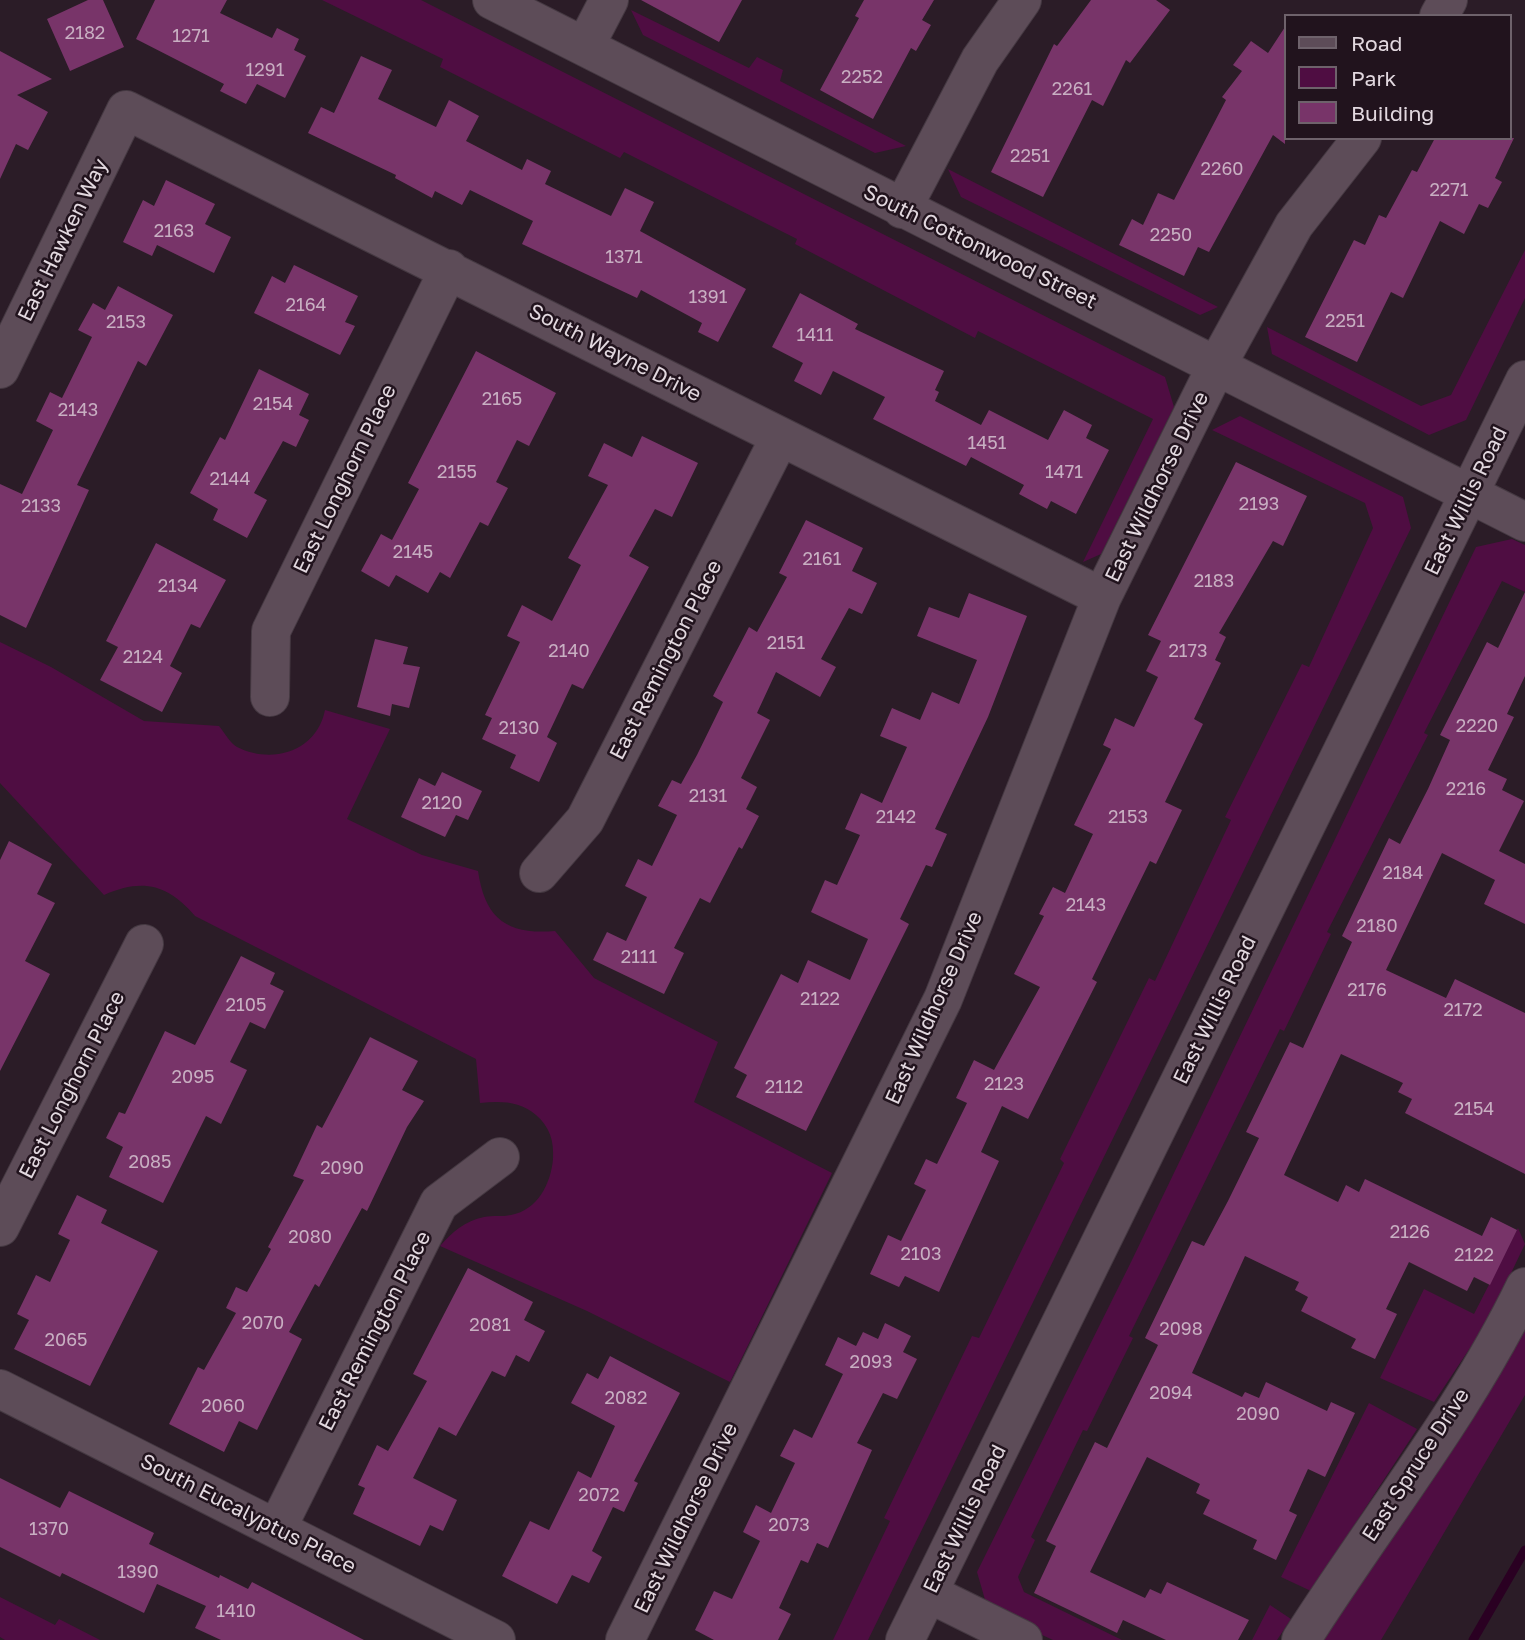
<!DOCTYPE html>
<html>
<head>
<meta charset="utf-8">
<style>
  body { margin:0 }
  #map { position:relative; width:1525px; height:1640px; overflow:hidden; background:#2b1c27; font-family:"Golos Text",sans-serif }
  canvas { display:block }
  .legend { position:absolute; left:1284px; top:14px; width:228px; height:126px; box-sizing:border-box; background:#21131d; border:2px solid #6e626b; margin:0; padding:9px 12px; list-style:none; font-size:21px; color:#e2d8df }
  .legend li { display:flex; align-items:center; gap:14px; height:35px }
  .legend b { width:35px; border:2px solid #6e626b }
</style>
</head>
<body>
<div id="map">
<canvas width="1525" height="1640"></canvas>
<ul class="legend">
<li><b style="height:9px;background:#5d4c58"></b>Road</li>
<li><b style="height:19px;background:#4f0d42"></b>Park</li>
<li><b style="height:19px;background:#783469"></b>Building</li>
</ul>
</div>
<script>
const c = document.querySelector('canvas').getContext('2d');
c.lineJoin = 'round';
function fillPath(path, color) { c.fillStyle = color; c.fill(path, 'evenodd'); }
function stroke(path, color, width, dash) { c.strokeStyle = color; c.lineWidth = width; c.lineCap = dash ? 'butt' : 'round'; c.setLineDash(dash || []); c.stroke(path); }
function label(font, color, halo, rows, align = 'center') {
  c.font = font + ' "Golos Text",sans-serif'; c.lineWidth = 5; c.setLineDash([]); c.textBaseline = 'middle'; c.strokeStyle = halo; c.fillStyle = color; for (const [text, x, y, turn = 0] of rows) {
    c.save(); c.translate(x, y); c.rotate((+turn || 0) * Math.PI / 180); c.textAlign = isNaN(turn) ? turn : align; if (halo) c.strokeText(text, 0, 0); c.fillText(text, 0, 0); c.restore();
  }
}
fillPath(new Path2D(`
  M322 0H421L1165 377 1174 407 1101 554 1083 562 1153 419 978 331 975 338 795 244 797 239 624 152 620 158 440 67 443 59Z
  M631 10 749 68 757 57 783 70 780 81 906 146 875 153 643 35Z
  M948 169 1218 307 1200 315 961 197Z
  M1525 250V298L1466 420 1429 435 1272 354 1267 327 1421 406 1451 395Z
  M1240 416 1403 497 1411 528 868 1640H833L890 1521 884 1518 972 1336 979 1338 1064 1163 1060 1159 1149 978 1155 981 1231 820 1225 817 1302 664 1309 667 1373 528 1365 503 1212 430Z
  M1512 539 1525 545V592L1502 581 1424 733 1428 735 1327 932 1331 934 1284 1031 1280 1029 1129 1336 1133 1338 1087 1431 1083 1430 1031 1537 1035 1540 1018 1577 1024 1592 1122 1640H1053L988 1610 977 1572 1131 1262 1476 547Z
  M0 642 51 667 144 721 219 726C224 732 230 743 237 747 273 765 317 751 325 710L390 729 347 819 422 855 478 871C485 919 507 935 555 931L594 978 718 1042 694 1102 832 1173 730 1382 587 1311 440 1246C452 1232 465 1221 484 1217 493 1215 502 1217 511 1215 538 1210 551 1183 553 1159 554 1141 550 1127 536 1115 520 1101 501 1101 480 1103L476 1059 195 916C168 884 142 878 104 895L0 783Z
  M1518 1228 1525 1244 1488 1321 1434 1402 1380 1378 1424 1289 1474 1314Z
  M1525 1326V1395L1381 1640H1321Z
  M1369 1403 1417 1429 1311 1591 1281 1577Z
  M0 1597 55 1625 59 1619 100 1640H5L0 1637Z
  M1270 1605 1291 1619 1277 1640H1252Z`), '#4f0d42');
stroke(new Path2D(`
  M1473 1640 1525 1550`), '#2a0022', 9);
fillPath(new Path2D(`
  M88 0H103L124 47 70 71 47 19Z
  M155 0H227L220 13 272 38 277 28 299 39 294 50 306 56 285 98 257 84 246 104 220 91 224 84 136 39Z
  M641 0H742L719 42Z
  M864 0H934L922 20 931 25 916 51 911 48 873 119 820 90 859 18 855 16Z
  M1091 0H1156L1170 10 1130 63 1126 60 1103 106 1092 100 1043 197 991 172 1054 44 1057 46Z
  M1285 27V144L1273 135 1209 252 1198 247 1184 276 1119 245 1132 219 1143 225 1158 193 1174 200 1226 100 1222 97 1242 71 1233 65 1251 41 1268 53Z
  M0 51 52 79 17 95 48 112 28 150 16 144 0 179Z
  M361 56 392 70 378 99 436 127 449 100 479 116 466 141 522 170 527 159 551 171 545 184 611 216 625 188 654 202 640 231 746 289 718 342 698 332 702 323 641 290 637 298 522 244 533 221 470 190 462 205 435 191 432 198 395 178 396 175 308 133 321 107 334 113Z
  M1435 138H1514L1495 178 1502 182 1488 208 1479 204 1464 234 1440 221 1403 298 1391 292 1357 362 1305 337 1354 240 1365 245 1379 215 1386 218 1412 170 1417 172Z
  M166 180 215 204 205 224 231 237 214 273 157 245 152 256 123 242 143 200 154 206Z
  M294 265 358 296 345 322 355 326 340 355 254 313 272 276 285 283Z
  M118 286 173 315 146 366 138 361 77 485 89 490 26 628 0 615V484L22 494 53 430 36 421 50 392 62 398 92 337 78 330 93 303 105 310Z
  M800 293 858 324 855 329 944 371 935 390 939 392 935 401 981 425 989 410 1048 440 1064 410 1092 425 1086 438 1109 450 1076 514 1051 501 1047 509 1019 494 1024 485 971 457 966 466 873 419 885 397 833 371 821 395 794 381 803 363 772 347Z
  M476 351 556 393 529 446 517 440 496 482 508 488 488 526 480 522 450 578 440 572 428 593 396 575 389 587 361 571 381 534 392 540 419 489 408 483Z
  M259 369 309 394 299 415 309 420 296 447 283 441 254 493 267 500 247 538 213 520 218 509 190 493 220 437 225 440Z
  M642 436 698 463 672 517 655 509 629 556 649 567 583 689 572 684 547 737 557 743 539 782 510 768 516 755 482 739 492 718 485 715 520 642 507 636 522 605 552 621 581 565 568 558 608 485 588 476 604 443 632 457Z
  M1236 462 1307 496 1283 546 1273 541 1219 633 1226 637 1215 660 1221 663 1194 719 1203 724 1165 802 1182 810 1156 864 1150 861 1092 979 1097 982 1028 1119 1002 1106 981 1152 999 1161 939 1292 905 1276 899 1287 870 1274 888 1235 901 1241 926 1190 914 1184 926 1159 937 1164 967 1103 956 1098 974 1060 994 1070 1040 987 1014 974 1044 916 1039 914 1053 887 1065 893 1093 834 1074 825 1111 749 1103 745 1115 718 1134 727 1158 677 1146 671 1161 641 1148 635Z
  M806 520 863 548 852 571 877 583 862 614 849 608 821 659 836 667 820 697 776 672 757 713 770 720 741 778 757 787 746 809 759 816 742 849 739 847 710 903 700 898 674 948 684 953 664 994 593 960 607 932 626 941 647 897 625 886 638 859 652 866 677 815 658 806 672 780 681 784 697 755 723 702 713 696 749 627 757 632 787 577 779 573Z
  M156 543 226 580 200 628 191 624 170 666 182 673 162 712 100 680 118 647 106 641Z
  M1525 592V676L1507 714 1514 717 1488 770 1507 779 1502 790 1524 801 1499 851 1525 864V924L1484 904 1495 880 1442 853 1386 970 1446 998 1455 979 1525 1013V1174L1405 1113 1412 1099 1398 1092 1403 1083 1341 1054 1284 1175 1338 1202 1346 1185 1359 1192 1365 1179 1482 1236 1491 1217 1517 1230 1490 1285 1474 1277 1467 1291 1409 1262 1386 1309 1397 1314 1375 1359 1351 1348 1356 1339 1301 1311 1308 1297 1295 1290 1299 1282 1245 1256 1192 1373 1242 1397 1245 1392 1259 1398 1266 1382 1327 1411 1331 1402 1355 1413 1325 1477 1308 1469 1289 1511 1297 1515 1276 1560 1253 1549 1257 1540 1203 1514 1210 1500 1196 1493 1200 1484 1147 1457 1090 1572 1145 1598 1150 1589 1161 1594 1167 1582 1249 1620 1238 1640H1166L1123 1620 1117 1633 1034 1593 1056 1546 1046 1541 1095 1442 1107 1448 1158 1345 1145 1338 1192 1241 1204 1246 1228 1201 1259 1138 1246 1132 1290 1042 1303 1048 1352 942 1342 936 1389 838 1400 844 1428 789 1450 740 1440 735 1487 642 1498 648Z
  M969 593 1027 616 988 717 935 829 947 834 932 867 926 865 900 919 909 924 806 1131 736 1097 747 1075 734 1068 781 974 798 983 808 960 850 980 868 939 811 912 825 880 837 885 860 835 845 829 861 793 882 803 907 747 880 736 892 708 920 720 932 692 959 704 977 660 917 636 929 607 959 618Z
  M375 639 408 647 403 664 420 667 409 708 392 704 390 716 357 707Z
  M442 772 482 791 468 820 456 815 445 837 401 817 419 778 435 786Z
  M9 841 52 864 37 894 55 903 25 961 50 974 0 1071V860Z
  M241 956 275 973 270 984 284 991 265 1029 250 1022 230 1062 247 1070 221 1124 206 1116 163 1203 109 1177 123 1147 106 1138 119 1112 125 1114 165 1031 195 1045Z
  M370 1037 418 1061 402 1090 424 1101 407 1127 367 1211 362 1208 319 1287 315 1284 289 1332 302 1339 257 1430 239 1421 224 1452 169 1424 198 1367 204 1370 236 1313 226 1308 236 1287 247 1292 271 1249 268 1247 304 1180 293 1176 317 1125 322 1128Z
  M77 1195 107 1210 101 1223 158 1251 90 1386 14 1349 29 1320 17 1314 36 1275 50 1282 70 1240 58 1234Z
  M468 1268 533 1302 524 1320 545 1331 529 1362 516 1355 505 1377 492 1371 456 1436 439 1427 413 1478 457 1500 443 1531 430 1525 420 1546 353 1514 365 1488 358 1485 377 1445 388 1451 427 1381 413 1374Z
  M885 1323 911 1336 903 1352 917 1359 897 1399 883 1393 857 1443 872 1450 828 1548 817 1543 808 1563 801 1560 779 1608 791 1614 778 1640H714L695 1630 714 1591 732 1599 760 1541 743 1532 756 1505 771 1513 795 1463 780 1456 794 1429 812 1438 843 1374 825 1365 838 1337 856 1346 863 1332 878 1339Z
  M610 1356 680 1393 634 1481 638 1483 624 1512 613 1507 592 1551 602 1557 589 1583 572 1575 557 1604 502 1576 530 1521 549 1530 578 1471 591 1478 615 1426 571 1403 587 1373 598 1379Z
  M0 1478 60 1508 69 1491 154 1533 149 1544 219 1578 220 1575 248 1589 252 1582 364 1640H221L195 1628 206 1606 157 1584 144 1613 62 1573 60 1577 0 1547Z`), '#783469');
const minor = new Path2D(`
  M492 0 1525 522
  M1439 16 1448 0
  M585 46 609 0
  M902 209 980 60 1022 0
  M0 369 126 110 1102 597
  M270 697 271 631 449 269
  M539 873 585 820 780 437
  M0 1227 144 944
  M0 1389 496 1640
  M277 1528 439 1203 500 1157
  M928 1593 1023 1640
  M625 1640 943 999 1102 597 1217 365 1294 225 1362 138
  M905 1640 1525 380
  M1301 1640C1375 1523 1465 1412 1525 1287`);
stroke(minor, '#453942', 40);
stroke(minor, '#5d4c58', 38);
label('18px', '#c8afc2', null, [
  ["2182",85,33],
  ["1271",191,36],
  ["1291",265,70],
  ["2252",862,77],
  ["2261",1072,89],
  ["2251",1030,156],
  ["2260",1222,169],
  ["2271",1449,190],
  ["2163",174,231],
  ["2250",1171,235],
  ["1371",624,257],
  ["1391",708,297],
  ["2164",306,305],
  ["2251",1345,321],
  ["2153",126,322],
  ["1411",815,335],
  ["2165",502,399],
  ["2154",273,404],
  ["2143",78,410],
  ["1451",987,443],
  ["2155",457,472],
  ["1471",1064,472],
  ["2144",230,479],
  ["2193",1259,504],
  ["2133",41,506],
  ["2145",413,552],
  ["2161",822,559],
  ["2183",1214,581],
  ["2134",178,586],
  ["2151",786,643],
  ["2140",569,651],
  ["2173",1188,651],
  ["2124",143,657],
  ["2220",1477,726],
  ["2130",519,728],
  ["2216",1466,789],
  ["2131",708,796],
  ["2120",442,803],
  ["2142",896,817],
  ["2153",1128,817],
  ["2184",1403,873],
  ["2143",1086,905],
  ["2180",1377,926],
  ["2111",639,957],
  ["2176",1367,990],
  ["2122",820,999],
  ["2105",246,1005],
  ["2172",1463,1010],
  ["2095",193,1077],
  ["2123",1004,1084],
  ["2112",784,1087],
  ["2154",1474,1109],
  ["2085",150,1162],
  ["2090",342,1168],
  ["2126",1410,1232],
  ["2080",310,1237],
  ["2103",921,1254],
  ["2122",1474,1255],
  ["2070",263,1323],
  ["2081",490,1325],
  ["2098",1181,1329],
  ["2065",66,1340],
  ["2093",871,1362],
  ["2094",1171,1393],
  ["2082",626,1398],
  ["2060",223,1406],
  ["2090",1258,1414],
  ["2072",599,1495],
  ["2073",789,1525],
  ["1370",49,1529],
  ["1390",138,1572],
  ["1410",236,1611]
]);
label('21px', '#e2d8df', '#21131d', [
  ["East Hawken Way",63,240,-64],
  ["South Cottonwood Street",980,247,26],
  ["South Wayne Drive",615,353,27],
  ["East Longhorn Place",345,479,-64],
  ["East Wildhorse Drive",1157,487,-64],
  ["East Willis Road",1466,501,-64],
  ["East Remington Place",666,660,-63],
  ["East Wildhorse Drive",934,1008,-66],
  ["East Willis Road",1215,1010,-64],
  ["East Longhorn Place",72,1085,-63],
  ["East Remington Place",375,1331,-63],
  ["East Spruce Drive",1416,1465,-57],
  ["South Eucalyptus Place",248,1514,27],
  ["East Wildhorse Drive",686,1518,-64],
  ["East Willis Road",965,1519,-64]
]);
</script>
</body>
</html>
